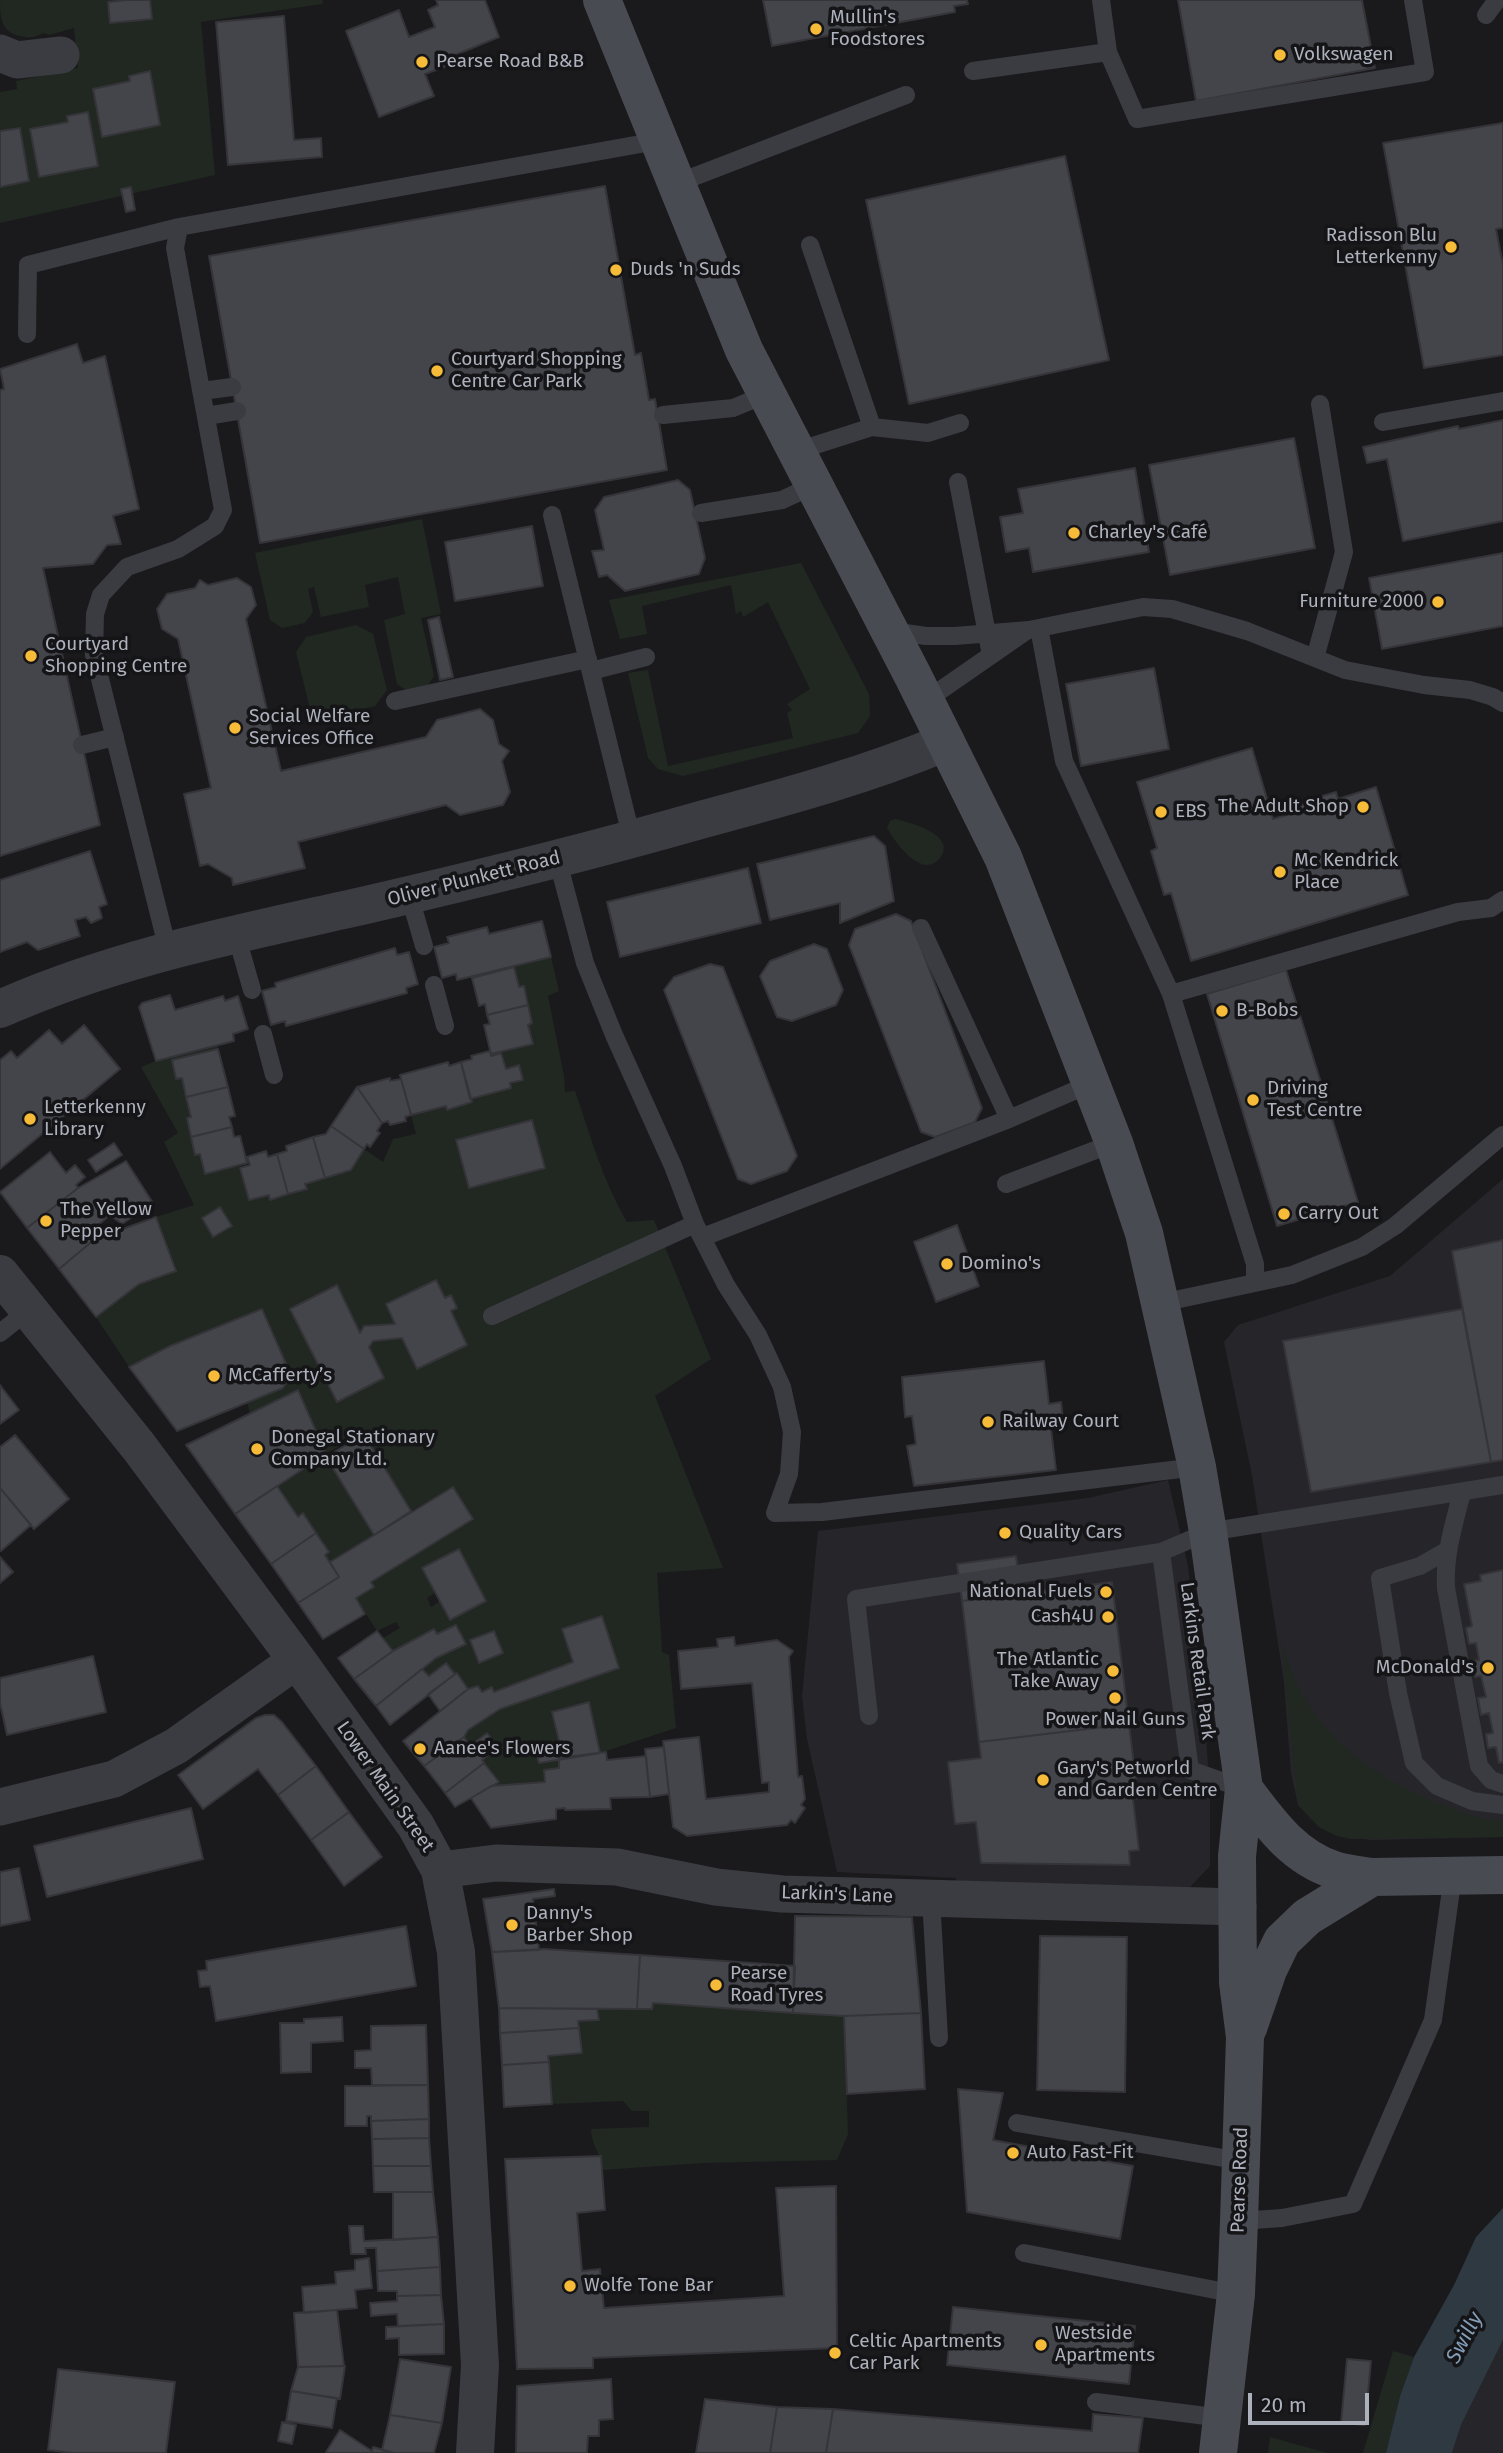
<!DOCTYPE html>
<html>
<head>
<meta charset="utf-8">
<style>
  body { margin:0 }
  #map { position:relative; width:1503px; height:2453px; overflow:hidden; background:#1a1a1d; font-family:"Fira Sans",sans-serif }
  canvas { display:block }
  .scale { position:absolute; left:1248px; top:2393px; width:121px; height:32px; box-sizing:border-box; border:4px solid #adb1bc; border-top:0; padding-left:9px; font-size:21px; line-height:24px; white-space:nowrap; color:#adb1bc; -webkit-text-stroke:5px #151518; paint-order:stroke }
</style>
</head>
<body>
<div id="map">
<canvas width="1503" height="2453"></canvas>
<div class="scale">20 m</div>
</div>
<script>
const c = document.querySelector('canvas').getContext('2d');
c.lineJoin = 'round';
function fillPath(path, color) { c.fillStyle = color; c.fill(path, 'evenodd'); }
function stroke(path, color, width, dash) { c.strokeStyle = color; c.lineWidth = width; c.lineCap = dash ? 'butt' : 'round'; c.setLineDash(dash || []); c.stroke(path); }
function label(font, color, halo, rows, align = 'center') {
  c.font = font + ' "Fira Sans",sans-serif'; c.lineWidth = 7; c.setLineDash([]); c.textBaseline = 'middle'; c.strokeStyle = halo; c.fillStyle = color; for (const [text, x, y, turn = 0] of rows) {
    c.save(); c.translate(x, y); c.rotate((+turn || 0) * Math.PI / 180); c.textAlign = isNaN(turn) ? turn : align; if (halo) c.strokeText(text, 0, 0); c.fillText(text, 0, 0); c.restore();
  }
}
fillPath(new Path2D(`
  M1503 1179V1837L1371 1840 1337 1836 1319 1827 1298 1805 1291 1773 1284 1682 1252 1475 1224 1342 1238 1325 1390 1276Z
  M1168 1480 1188 1566 1205 1719 1210 1799V1866L1190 1887 957 1886 956 1878 837 1872 807 1739 802 1696 818 1531 1088 1498Z
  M1503 2340V2453H1452L1461 2425Z`), '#26262a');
fillPath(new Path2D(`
  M0 0H323L322 4 201 22 215 175 0 223V92L17 89 16 81 78 68 74 28 49 35 43 33C35 38 29 38 20 36 1 32 0 18 0 0Z
  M422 519 441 614 421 618 434 676 427 687 407 691 397 684 384 620 405 614 398 577 365 585 369 607 321 617 314 587 308 589 313 612 305 623 282 628 270 620 255 553Z
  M801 563 869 694 870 716 858 733 683 776 658 769 648 758 628 673 648 670 668 766 793 738 787 713 792 710 787 704 810 689 768 602 743 617 741 611 736 614 731 585 642 606 647 634 620 639 609 600Z
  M356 625 373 634 387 690 375 706 325 718 310 709 296 652 306 637Z
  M895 819C909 822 958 835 940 858 937 862 932 865 926 865 910 863 894 840 887 828L890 821Z
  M551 957 559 991 548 996 564 1076 565 1092 575 1091C590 1135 603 1181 627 1222L654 1220 711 1359 655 1396 723 1568 657 1573 662 1652 669 1655 676 1728 600 1753 589 1703 552 1712 559 1741 535 1748 559 1758V1768L544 1770 545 1782 491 1786 499 1781 482 1760 498 1747 487 1733 470 1746 464 1737C485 1704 580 1681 618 1668L602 1617 562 1629 573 1662 494 1692 491 1687 482 1692 478 1686 468 1689 446 1663 429 1676 422 1669 436 1658 465 1644 456 1625 437 1634 434 1629 393 1651 383 1638 400 1628 396 1622 377 1631 356 1598 373 1587 371 1582 472 1518 453 1487 411 1511 364 1434 326 1453V1457L374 1535 330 1562 325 1555 329 1551 303 1514 298 1517 277 1486 250 1414 247 1401 283 1388 291 1375 263 1309 170 1346 129 1367 96 1317 139 1284 175 1271 156 1217 194 1205 164 1142 178 1133 141 1067 156 1061 218 1046V1049L172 1060 176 1078H182L191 1117 187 1119 195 1155 200 1154 206 1174 239 1166 249 1200 269 1195 270 1200 306 1189 305 1184 351 1170 364 1149 383 1162 393 1139 416 1134 411 1115 446 1106 447 1109 471 1103 470 1099 523 1080 519 1066 506 1069 501 1053 533 1044 528 1025 532 1023 524 987H519L514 967ZM220 1207 231 1226 214 1237 202 1218ZM459 1549 486 1600 450 1620 440 1601 431 1607 427 1598 435 1593 423 1568ZM494 1631 503 1653 479 1663 470 1641Z
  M1281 1637C1300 1723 1363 1774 1441 1804 1460 1812 1483 1821 1503 1821V1837L1351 1839 1337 1836 1319 1827 1298 1805Z
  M653 2003 844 2016 848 2134 837 2160 703 2163 602 2170C601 2151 592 2148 591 2129L649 2127V2111H632L623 2101 552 2104 548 2056 582 2052 578 2021 598 2020 597 2009H652Z
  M1393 2351 1414 2357 1400 2396 1386 2453H1363Z
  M1270 2437 1327 2453H1268Z`), '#202821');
fillPath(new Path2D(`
  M1503 2208V2340L1461 2425 1452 2453H1386L1400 2396 1414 2357 1454 2285 1476 2237Z`), '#2f3942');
const building = new Path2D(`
  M126 0H150L152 19 110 23 108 2Z
  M436 0H485L499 37 455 55 458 62 425 74 434 96 379 117 346 31 399 10 409 37 435 27 428 10 438 5Z
  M763 0H967L968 4 954 6 955 12 772 46Z
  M1178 0H1362L1375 68 1196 101Z
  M284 16 294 140 321 138 322 157 228 165 216 22Z
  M150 71 160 125 102 137 93 89 130 81 129 76Z
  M88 112 98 166 39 177 30 129 68 122 67 116Z
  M1503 123V228L1496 229 1503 265V355L1424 368 1383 143Z
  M20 128 29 181 0 187V131Z
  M1065 156 1109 360 909 404 866 200Z
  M605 186 635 355 641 353 649 400 655 399 667 470 260 543 209 256Z
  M131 187 135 210 126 212 121 189Z
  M77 344 83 363 105 356 139 509 113 516 121 544 107 545 93 564 43 568 100 825 0 856V390L4 389 0 369Z
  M1503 420V521L1403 541 1387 459 1367 463 1363 447 1458 426 1459 429Z
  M1294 438 1315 548 1170 575 1149 465Z
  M1135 468 1149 552 1033 572 1029 548 1006 552 1000 517 1023 513 1018 489Z
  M678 480 690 490 705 558 699 574 625 591 607 575 599 577 592 551 604 550 595 510 604 497Z
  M532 526 543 586 455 601 445 542Z
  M1503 553V626L1382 649 1369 578Z
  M237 578 251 587 256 605 246 619 281 771 426 737 437 720 480 709 493 720 499 744 509 751 502 761 510 792 503 805 460 815 446 805 298 842 305 868 233 885 232 878 208 864 200 866 184 794 211 788 178 639 162 629 157 609 167 594 195 588 200 580 208 585Z
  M439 617 453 677 440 680 428 620Z
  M1154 668 1169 749 1081 766 1066 684Z
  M1252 748 1273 819 1297 812 1295 804 1336 792 1338 799 1376 787 1408 895 1191 961 1171 893 1164 895 1151 851 1157 848 1137 782Z
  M874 836 885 846 894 901 840 923V903L770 920 757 864Z
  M90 851 107 904 99 907 102 918 91 923 86 917 75 920 80 936 38 950 27 942 0 952V880Z
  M748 868 761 923 620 957 607 902Z
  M896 914 911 921 982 1108 975 1122 935 1137 921 1132 849 945 855 929Z
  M542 921 551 957 457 980 456 974 442 978 434 947 449 943 447 937 487 927 489 934Z
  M814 944 827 949 843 990 836 1005 792 1021 777 1017 760 976 770 961Z
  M395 948 397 955 409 952 418 984 406 988 407 993 286 1026 285 1021 271 1025 262 991 276 987 275 983Z
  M710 964 723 967 797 1156 787 1171 751 1184 738 1179 664 990 674 977Z
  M514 967 519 987 524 986 528 1005 487 1015 485 1004 479 1006 472 978Z
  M1286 970 1358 1202 1277 1226 1207 994Z
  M170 995 175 1010 223 996 225 1001 238 996 248 1029 233 1034 234 1041 156 1061 139 1007 142 1003Z
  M528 1005 532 1023 528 1025 533 1044 491 1054 484 1025 490 1024 487 1015Z
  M84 1025 120 1069 0 1169V1060L11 1051 17 1058 49 1030 62 1044Z
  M218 1049 228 1087 186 1097 182 1078 176 1079 172 1060Z
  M490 1051 491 1056 501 1053 506 1069 519 1065 523 1080 510 1083 511 1088 470 1099 461 1062 472 1059 471 1056Z
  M448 1062 449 1066 461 1062 472 1102 447 1110 446 1106 411 1115 400 1075Z
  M390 1078V1081L401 1079 411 1115 405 1117 406 1121 390 1125 388 1121 382 1123 357 1087Z
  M228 1087 235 1116 229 1117 232 1127 191 1137 187 1118 191 1117 186 1097Z
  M357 1087 382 1123 377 1131 380 1133 370 1147 367 1144 364 1149 331 1126Z
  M532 1120 545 1168 469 1188 456 1140Z
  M331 1126 364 1149 351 1170 325 1178 313 1137 326 1134Z
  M232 1127 234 1137 240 1136 247 1163 205 1174 200 1154 195 1155 191 1137Z
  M313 1137 325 1178 305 1184 307 1189 288 1194 277 1154 287 1151 286 1146Z
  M114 1143 122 1155 96 1172 88 1160Z
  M266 1151 268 1157 277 1154 288 1194 270 1200 269 1195 249 1200 240 1168 250 1165 247 1157Z
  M50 1152 66 1173 75 1165 85 1177 76 1185 78 1188 27 1228 0 1192Z
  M126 1161 153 1203 122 1224 110 1215 90 1232 95 1239 59 1269 27 1228 78 1188Z
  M220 1207 232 1226 213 1237 202 1218Z
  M156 1217 176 1271 139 1284 96 1317 59 1269 95 1239Z
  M957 1225 979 1286 936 1302 914 1242Z
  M1503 1240V1460L1491 1462 1452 1251Z
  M436 1280 445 1298 451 1295 457 1308 451 1311 467 1345 417 1369 402 1338 373 1341 369 1347 384 1378 337 1402 290 1309 337 1285 360 1333 364 1326 395 1324 386 1304Z
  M262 1309 291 1375 283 1388 177 1431 129 1367 170 1346Z
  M1462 1309 1491 1462 1311 1492 1283 1341Z
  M1044 1361 1049 1404 1061 1402 1064 1427 1051 1429 1056 1470 914 1486 907 1446 916 1444 912 1416 905 1417 902 1377Z
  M0 1385 19 1410 0 1424Z
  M298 1390 326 1454 235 1514 186 1445Z
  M364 1434 411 1511 374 1535 326 1457Z
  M15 1435 69 1499 34 1529 0 1488V1447Z
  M277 1486 298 1517 303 1513 316 1533 271 1564 235 1514Z
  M453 1487 473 1519 371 1582 374 1587 356 1598 365 1614 323 1639 298 1603 339 1577 330 1562Z
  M0 1488 31 1525 1 1551 0 1550Z
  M316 1533 329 1552 325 1555 339 1577 298 1603 271 1564Z
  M459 1549 486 1601 450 1620 422 1568Z
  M1016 1556 1021 1593 962 1601 957 1564Z
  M0 1557 13 1572 0 1583Z
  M1503 1570V1762L1499 1763 1496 1747 1488 1748 1486 1734 1493 1733 1489 1713 1481 1715 1478 1698 1486 1697 1481 1676 1475 1677 1472 1661 1479 1660 1476 1643 1469 1644 1466 1628 1472 1626 1464 1584 1481 1581 1480 1575Z
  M1112 1582 1129 1724 979 1742 962 1601Z
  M602 1616 619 1668 500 1709 468 1730 464 1737 424 1766 403 1741 468 1689 478 1686 482 1692 492 1687 494 1692 573 1662 562 1629Z
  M456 1625 466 1644 436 1658 376 1706 354 1679 393 1651 434 1629 437 1634Z
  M377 1631 393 1651 354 1679 338 1658Z
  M494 1631 503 1653 479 1663 470 1640Z
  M734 1637 735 1646 777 1640 793 1651 789 1657 798 1777 802 1776 805 1799 801 1805 805 1808 795 1823 791 1820 787 1825 687 1836 673 1827 663 1741 699 1737 706 1799 769 1792V1782L762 1783 752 1683 681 1689 678 1651 718 1647 717 1639Z
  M93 1656 106 1712 7 1735 0 1703V1678Z
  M446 1663 455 1674 390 1725 376 1706 422 1669 429 1676Z
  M457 1673 468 1689 440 1711 428 1694Z
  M589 1702 600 1753 539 1763 535 1748 559 1741 552 1712Z
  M265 1715H274L282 1722 316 1766 278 1795 258 1769 203 1809 178 1775 256 1718Z
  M1129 1724 1138 1798 1133 1799 1139 1850 1129 1851 1130 1865 981 1863 976 1822 955 1824 948 1762 981 1758 979 1742Z
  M487 1733 498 1747 482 1760 484 1763 445 1793 424 1766 464 1737 470 1746Z
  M664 1747 669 1794 650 1797 645 1749Z
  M606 1752 607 1760 646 1756 650 1797 610 1798 611 1809 565 1810V1808L556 1809V1819L491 1828 471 1798 491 1786 545 1782 544 1770 559 1768V1758Z
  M484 1763 499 1782 455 1807 445 1793Z
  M316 1766 349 1812 311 1840 278 1795Z
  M191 1808 203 1859 47 1897 34 1846Z
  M349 1812 382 1857 344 1886 311 1840Z
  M19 1868 30 1920 0 1926V1872Z
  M554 1889 555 1896 533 1899 539 1950 492 1952 483 1899Z
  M795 1916 912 1917 921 2013 844 2016 793 2013Z
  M406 1926 416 1986 216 2021 210 1986 200 1987 198 1971 207 1970 206 1961Z
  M1040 1936 1127 1937 1125 2092 1037 2090Z
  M544 1949 640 1955 637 2009 499 2008 492 1952Z
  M640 1955 795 1966 793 2013 653 2003 652 2009H637Z
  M499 2008 597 2009 599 2020 578 2021 579 2028 500 2033Z
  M921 2013 925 2089 847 2094 844 2016Z
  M342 2017 343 2041 311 2043V2072L281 2073 280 2023H304V2019Z
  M426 2025 428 2085H372L371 2068H355V2051L371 2050V2026Z
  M579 2028 582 2053 548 2056 549 2062 502 2065 500 2033Z
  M549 2062 552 2104 504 2107 502 2065Z
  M428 2085 429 2119 371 2121V2116H367V2126H345V2086Z
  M958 2089 1003 2093 993 2140 1133 2166 1120 2239 967 2212Z
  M429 2119V2138L372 2139 371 2121Z
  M429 2138 431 2166H373L372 2139Z
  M601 2156 605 2210 577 2213 582 2271 600 2269 604 2308 784 2296 776 2188 836 2186 837 2348 593 2358V2368L517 2369 505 2159Z
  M373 2166H431L433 2192H374Z
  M393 2192H433L438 2237 393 2240Z
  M349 2226H363L364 2241 438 2237 440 2267 377 2271 376 2248H365L366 2254H351Z
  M369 2258 372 2288 355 2290 357 2308 304 2313 302 2287 336 2284 335 2272 355 2270V2260Z
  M440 2267 441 2295 397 2296V2291H378L377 2271Z
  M441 2295 444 2324 398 2326 397 2314 371 2316 370 2303 397 2301V2296Z
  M953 2307 1135 2326 1129 2384 947 2365Z
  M337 2310 344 2366 298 2367 294 2313Z
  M444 2324V2354L399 2355V2338L386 2339V2327Z
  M400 2359 451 2367 442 2423 390 2415Z
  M1347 2359 1371 2361 1365 2425 1341 2423Z
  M345 2366 340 2399 291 2391 298 2367Z
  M58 2369 175 2382 166 2453H73L48 2450Z
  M611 2379 613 2419 599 2420V2436H588L587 2453H516L517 2386Z
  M291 2391 337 2398 332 2428 286 2421Z
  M705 2399 777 2407 770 2453H696Z
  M777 2407 833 2409 826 2453H770Z
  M833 2409 1092 2431 1093 2414 1143 2418 1138 2453H826Z
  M390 2415 442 2423 434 2453H394L382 2450Z
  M282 2422 296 2425 292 2444 278 2441Z
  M340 2430 372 2451 373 2447 394 2453H328L326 2452Z`);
fillPath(building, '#44454a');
stroke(building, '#343439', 2);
stroke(new Path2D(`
  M1486 15 1497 0
  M1108 52 1137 119 1425 72 1413 0
  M973 71 1108 52 1101 0
  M675 184 906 95
  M810 245 872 427
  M27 334 28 265 179 227 657 141
  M202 391 232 387
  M663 415 733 408 767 394
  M206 416 237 411
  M1383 422 1503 401
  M797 451 872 427 928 433 960 423
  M958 482 991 655
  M701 513 782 500 814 485
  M552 515 632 839
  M1039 628 1064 761 1171 994 1255 1264V1282
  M891 631 926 636H955L1029 630 1143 607 1172 609 1247 631 1345 670 1424 685 1470 690 1493 697 1503 703
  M1315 658 1344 552 1320 404
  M591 671 646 657
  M395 701 588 659
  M925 701 1026 631
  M82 745 115 737
  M557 858 585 963 614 1035 673 1166 695 1224 726 1285 758 1335 782 1387 792 1432 789 1474 775 1513 822 1512 1197 1467
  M409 894 424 946
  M921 928 1009 1119
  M236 934 252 990
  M168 950 94 655 95 614 101 595 127 567 178 549 215 526 223 510 175 248 179 227
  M434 985 445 1026
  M1171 994 1458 912 1491 908 1503 900
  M263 1034 274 1075
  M1006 1184 1114 1143
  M703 1237 1009 1119 1090 1084
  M1161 1303 1292 1275 1362 1247 1395 1226 1503 1135
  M492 1316 695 1224
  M0 1333 30 1309
  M1462 1492C1454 1524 1444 1555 1446 1588L1479 1766 1491 1780 1503 1784
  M1448 1550 1420 1566 1380 1578 1398 1693 1414 1763 1437 1786 1472 1801 1503 1805
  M869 1716 856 1599 1161 1552
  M1244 1789 1190 1770 1161 1552 1208 1532 1503 1485
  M931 1898 939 2038
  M1017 2123 1241 2161
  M1239 2221 1282 2218 1353 2204 1433 2020 1453 1875
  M1024 2253 1236 2294
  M1096 2402 1222 2418`), '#3b3c42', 18);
stroke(new Path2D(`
  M0 53 17 60 61 55
  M0 1807 114 1779 176 1746 297 1660
  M440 1870 496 1863 617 1867 716 1887 782 1894 1238 1907`), '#3b3c42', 37);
stroke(new Path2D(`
  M0 1009C116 957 242 933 366 905 479 879 592 851 704 819 786 797 867 775 946 742
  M0 1274 139 1447 297 1660 416 1826 440 1870 456 1952 480 2365 475 2453`), '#3b3c42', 38);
stroke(new Path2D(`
  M602 0 744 350 913 676 1003 857 1114 1143 1144 1233 1197 1467 1208 1532 1244 1789 1237 1856 1238 1982 1245 2037 1239 2221 1236 2294 1218 2453
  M1244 1789C1269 1822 1292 1856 1334 1870 1346 1874 1360 1875 1372 1877
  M1248 2028 1268 1970 1282 1941 1307 1917 1372 1877 1503 1875`), '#494b52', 38);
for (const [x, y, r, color] of [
  [816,29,7,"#f6bb39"],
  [1280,55,7,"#f6bb39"],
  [422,62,7,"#f6bb39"],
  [1451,247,7,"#f6bb39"],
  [616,270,7,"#f6bb39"],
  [437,371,7,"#f6bb39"],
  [1074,533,7,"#f6bb39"],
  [1438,602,7,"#f6bb39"],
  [31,656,7,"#f6bb39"],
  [235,728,7,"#f6bb39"],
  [1363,807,7,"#f6bb39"],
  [1161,812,7,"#f6bb39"],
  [1280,872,7,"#f6bb39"],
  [1222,1011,7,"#f6bb39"],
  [1253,1100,7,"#f6bb39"],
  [30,1119,7,"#f6bb39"],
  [1284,1214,7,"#f6bb39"],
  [46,1221,7,"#f6bb39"],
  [947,1264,7,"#f6bb39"],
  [214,1376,7,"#f6bb39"],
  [988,1422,7,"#f6bb39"],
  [257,1449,7,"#f6bb39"],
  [1005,1533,7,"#f6bb39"],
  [1106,1592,7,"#f6bb39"],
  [1108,1617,7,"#f6bb39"],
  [1488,1668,7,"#f6bb39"],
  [1113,1671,7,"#f6bb39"],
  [1115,1698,7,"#f6bb39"],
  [420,1749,7,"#f6bb39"],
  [1043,1780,7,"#f6bb39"],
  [512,1925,7,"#f6bb39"],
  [716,1985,7,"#f6bb39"],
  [1013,2153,7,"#f6bb39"],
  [570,2286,7,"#f6bb39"],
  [1041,2345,7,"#f6bb39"],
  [835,2353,7,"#f6bb39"]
]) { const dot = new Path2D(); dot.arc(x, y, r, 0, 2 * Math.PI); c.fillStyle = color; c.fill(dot); stroke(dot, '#151518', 2.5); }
label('19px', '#adb1bc', '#151518', [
  ["Mullin's",830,18],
  ["Foodstores",830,40],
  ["Volkswagen",1294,55],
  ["Pearse Road B&B",436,62],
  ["Radisson Blu",1437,236,"right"],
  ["Letterkenny",1437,258,"right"],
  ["Duds 'n Suds",630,270],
  ["Courtyard Shopping",451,360],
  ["Centre Car Park",451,382],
  ["Charley's Café",1088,533],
  ["Furniture 2000",1424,602,"right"],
  ["Courtyard",45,645],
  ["Shopping Centre",45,667],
  ["Social Welfare",249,717],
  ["Services Office",249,739],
  ["The Adult Shop",1349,807,"right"],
  ["EBS",1175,812],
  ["Mc Kendrick",1294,861],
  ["Place",1294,883],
  ["B-Bobs",1236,1011],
  ["Driving",1267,1089],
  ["Test Centre",1267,1111],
  ["Letterkenny",44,1108],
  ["Library",44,1130],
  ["The Yellow",60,1210],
  ["Pepper",60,1232],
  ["Carry Out",1298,1214],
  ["Domino's",961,1264],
  ["McCafferty’s",228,1376],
  ["Railway Court",1002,1422],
  ["Donegal Stationary",271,1438],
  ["Company Ltd.",271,1460],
  ["Quality Cars",1019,1533],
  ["National Fuels",1092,1592,"right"],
  ["Cash4U",1094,1617,"right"],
  ["The Atlantic",1099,1660,"right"],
  ["Take Away",1099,1682,"right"],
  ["McDonald's",1474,1668,"right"],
  ["Power Nail Guns",1115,1720,"center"],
  ["Aanee's Flowers",434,1749],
  ["Gary's Petworld",1057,1769],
  ["and Garden Centre",1057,1791],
  ["Danny's",526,1914],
  ["Barber Shop",526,1936],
  ["Pearse",730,1974],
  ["Road Tyres",730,1996],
  ["Auto Fast-Fit",1027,2153],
  ["Wolfe Tone Bar",584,2286],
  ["Westside",1055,2334],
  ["Apartments",1055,2356],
  ["Celtic Apartments",849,2342],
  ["Car Park",849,2364]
], 'left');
label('19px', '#adb1bc', '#151518', [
  ["Oliver Plunkett Road",474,879,-14],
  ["Larkins Retail Park",1197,1661,82],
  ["Lower Main Street",385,1787,55],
  ["Larkin's Lane",837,1895,2],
  ["Pearse Road",1240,2180,-88]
]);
label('italic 21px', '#849eb7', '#151518', [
  ["Swilly",1465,2338,-62]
]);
</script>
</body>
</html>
